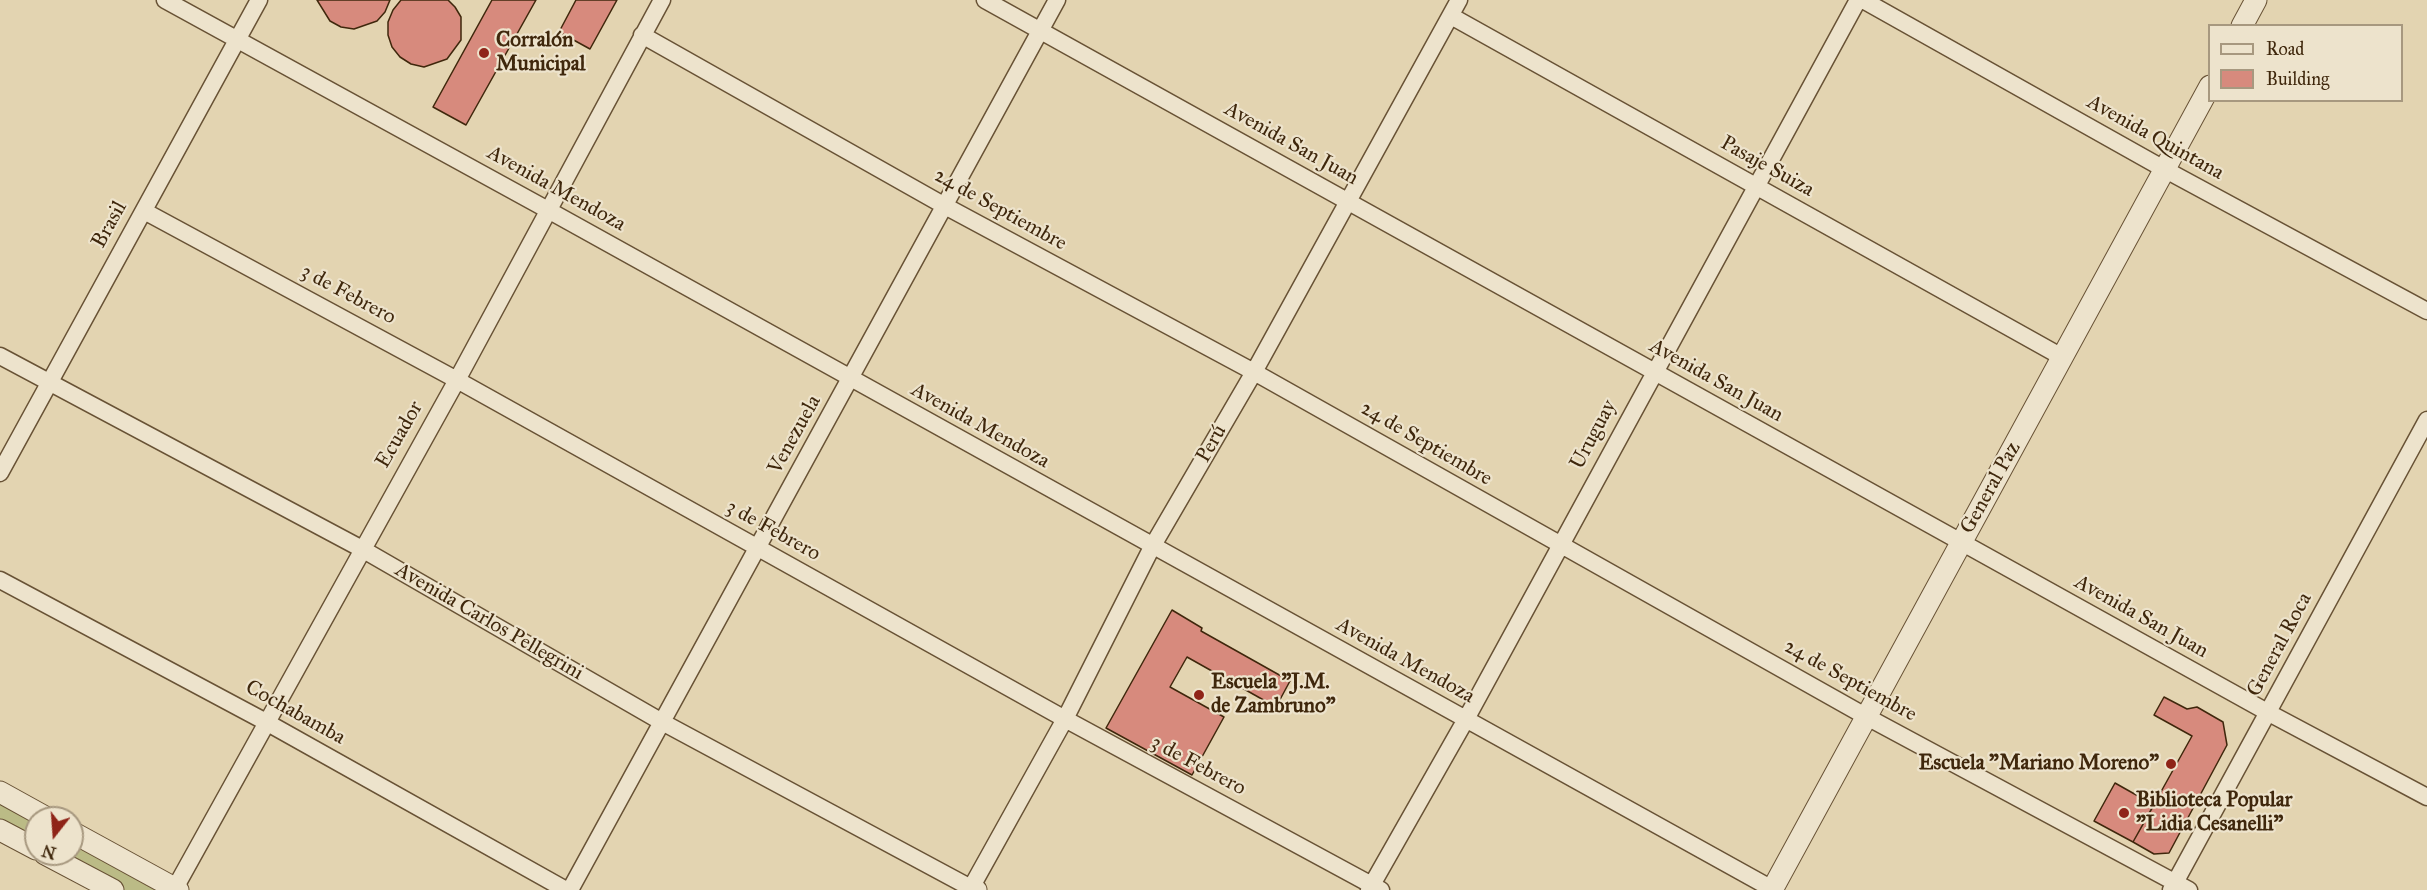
<!DOCTYPE html>
<html>
<head>
<meta charset="utf-8">
<style>
  body { margin:0 }
  #map { position:relative; width:2427px; height:890px; overflow:hidden; background:#e3d4b1; font-family:"IM FELL Great Primer",serif }
  canvas { display:block }
  .legend { position:absolute; left:2208px; top:24px; width:195px; height:78px; box-sizing:border-box; background:#ede3cc; border:2px solid #a7987f; margin:0; padding:8px 10px; list-style:none; font-size:18px; color:#3f270c }
  .legend li { display:flex; align-items:center; gap:12px; height:30px }
  .legend b { width:30px; border:2px solid #a7987f }
  .north { position:absolute; left:24px; top:806px; width:60px; height:60px; box-sizing:border-box; background:#ede3cc; border:2px solid #a7987f; border-radius:50%; rotate:197deg; font-size:16px; font-weight:700; line-height:24px; text-align:center; color:#3f270c }
  .north::after { content:''; display:block; margin:auto; width:21px; height:27px; background:#8f2418; clip-path:polygon(50% 0,100% 100%,50% 72%,0 100%) }
</style>
</head>
<body>
<div id="map">
<canvas width="2427" height="890"></canvas>
<ul class="legend">
<li><b style="height:8px;background:#ede3cc"></b>Road</li>
<li><b style="height:16px;background:#d78a7d"></b>Building</li>
</ul>
<div class="north">N</div>
</div>
<script>
const c = document.querySelector('canvas').getContext('2d');
c.lineJoin = 'round';
function fillPath(path, color) { c.fillStyle = color; c.fill(path, 'evenodd'); }
function stroke(path, color, width, dash) { c.strokeStyle = color; c.lineWidth = width; c.lineCap = dash ? 'butt' : 'round'; c.setLineDash(dash || []); c.stroke(path); }
function label(font, color, halo, rows, align = 'center') {
  c.font = font + ' "IM FELL Great Primer",serif'; c.lineWidth = 4.5; c.setLineDash([]); c.textBaseline = 'middle'; c.strokeStyle = halo; c.fillStyle = color; for (const [text, x, y, turn = 0] of rows) {
    c.save(); c.translate(x, y); c.rotate((+turn || 0) * Math.PI / 180); c.textAlign = isNaN(turn) ? turn : align; if (halo) c.strokeText(text, 0, 0); c.fillText(text, 0, 0); c.restore();
  }
}
fillPath(new Path2D(`
  M0 792 36 818V849L0 830Z
  M72 832 178 890H113L45 854H72Z`), '#bbbb86');
const building = new Path2D(`
  M317 0H390L385 12 377 21 354 29 341 27 330 21Z
  M401 0H448L455 7 461 17V40L447 59 424 67 411 64 400 57 392 47 388 35V22L393 10Z
  M492 0H536L466 125 433 107Z
  M576 0H617L590 49 559 32Z
  M1172 610 1202 628 1201 631 1290 681 1276 707 1187 657 1170 687 1224 717 1192 775 1106 728Z
  M2164 697 2187 709 2197 707 2223 722 2227 745 2169 853 2154 854 2133 842 2192 736 2154 715Z
  M2115 783 2154 805 2133 842 2094 821Z`);
fillPath(building, '#d78a7d');
stroke(building, '#3f270c', 1.5);
const minor = new Path2D(`
  M165 0 548 210 1774 890
  M985 0 2269 713 2427 797
  M1863 0 2164 169 2427 311
  M1451 16 2062 357
  M642 35 945 206 1254 372 1867 717 2189 890
  M144 211 457 380 1065 719 1381 890
  M0 356 362 549 662 722 971 888 1065 719 1152 547 1254 372 1459 0
  M0 473 259 0
  M0 580 266 722 566 890
  M174 890 457 380 662 0
  M570 890 1057 0
  M1369 890 1465 721 1858 0
  M2171 890 2427 420`);
const tertiary = new Path2D(`
  M2242 26 2256 0
  M0 792 47 818
  M0 830 36 849
  M72 832 178 890
  M45 854 113 890
  M970 890 971 888 976 890
  M1772 890 2210 86`);
stroke(minor, '#685235', 19);
stroke(tertiary, '#685235', 23);
stroke(minor, '#ede3cc', 16);
stroke(tertiary, '#ede3cc', 21);
for (const [x, y, r, color] of [
  [484,53,6,"#8f2418"],
  [1199,695,6,"#8f2418"],
  [2171,764,6,"#8f2418"],
  [2124,813,6,"#8f2418"]
]) { const dot = new Path2D(); dot.arc(x, y, r, 0, 2 * Math.PI); c.fillStyle = color; c.fill(dot); stroke(dot, '#ede3cc', 2); }
label('bold 21px', '#3f270c', '#ede3cc', [
  ["Corralón",496,41],
  ["Municipal",496,65],
  ["Escuela \"J.M.",1211,683],
  ["de Zambruno\"",1211,707],
  ["Escuela \"Mariano Moreno\"",2159,764,"right"],
  ["Biblioteca Popular",2136,801],
  ["\"Lidia Cesanelli\"",2136,825]
], 'left');
label('21px', '#3f270c', '#ede3cc', [
  ["Avenida Quintana",2155,138,29],
  ["Avenida San Juan",1291,144,29],
  ["Pasaje Suiza",1767,167,29],
  ["Avenida Mendoza",556,189,29],
  ["24 de Septiembre",1000,210,29],
  ["Brasil",110,225,-61],
  ["3 de Febrero",348,295,28],
  ["Avenida San Juan",1716,381,29],
  ["Avenida Mendoza",980,426,29],
  ["Ecuador",400,435,-60],
  ["Venezuela",795,435,-61],
  ["Uruguay",1594,435,-62],
  ["Perú",1212,444,-60],
  ["24 de Septiembre",1426,444,30],
  ["General Paz",1991,488,-61],
  ["3 de Febrero",773,531,29],
  ["Avenida San Juan",2141,617,29],
  ["Avenida Carlos Pellegrini",489,622,30],
  ["General Roca",2280,645,-62],
  ["Avenida Mendoza",1405,661,29],
  ["24 de Septiembre",1850,681,29],
  ["Cochabamba",295,713,29],
  ["3 de Febrero",1198,766,28]
]);
</script>
</body>
</html>
